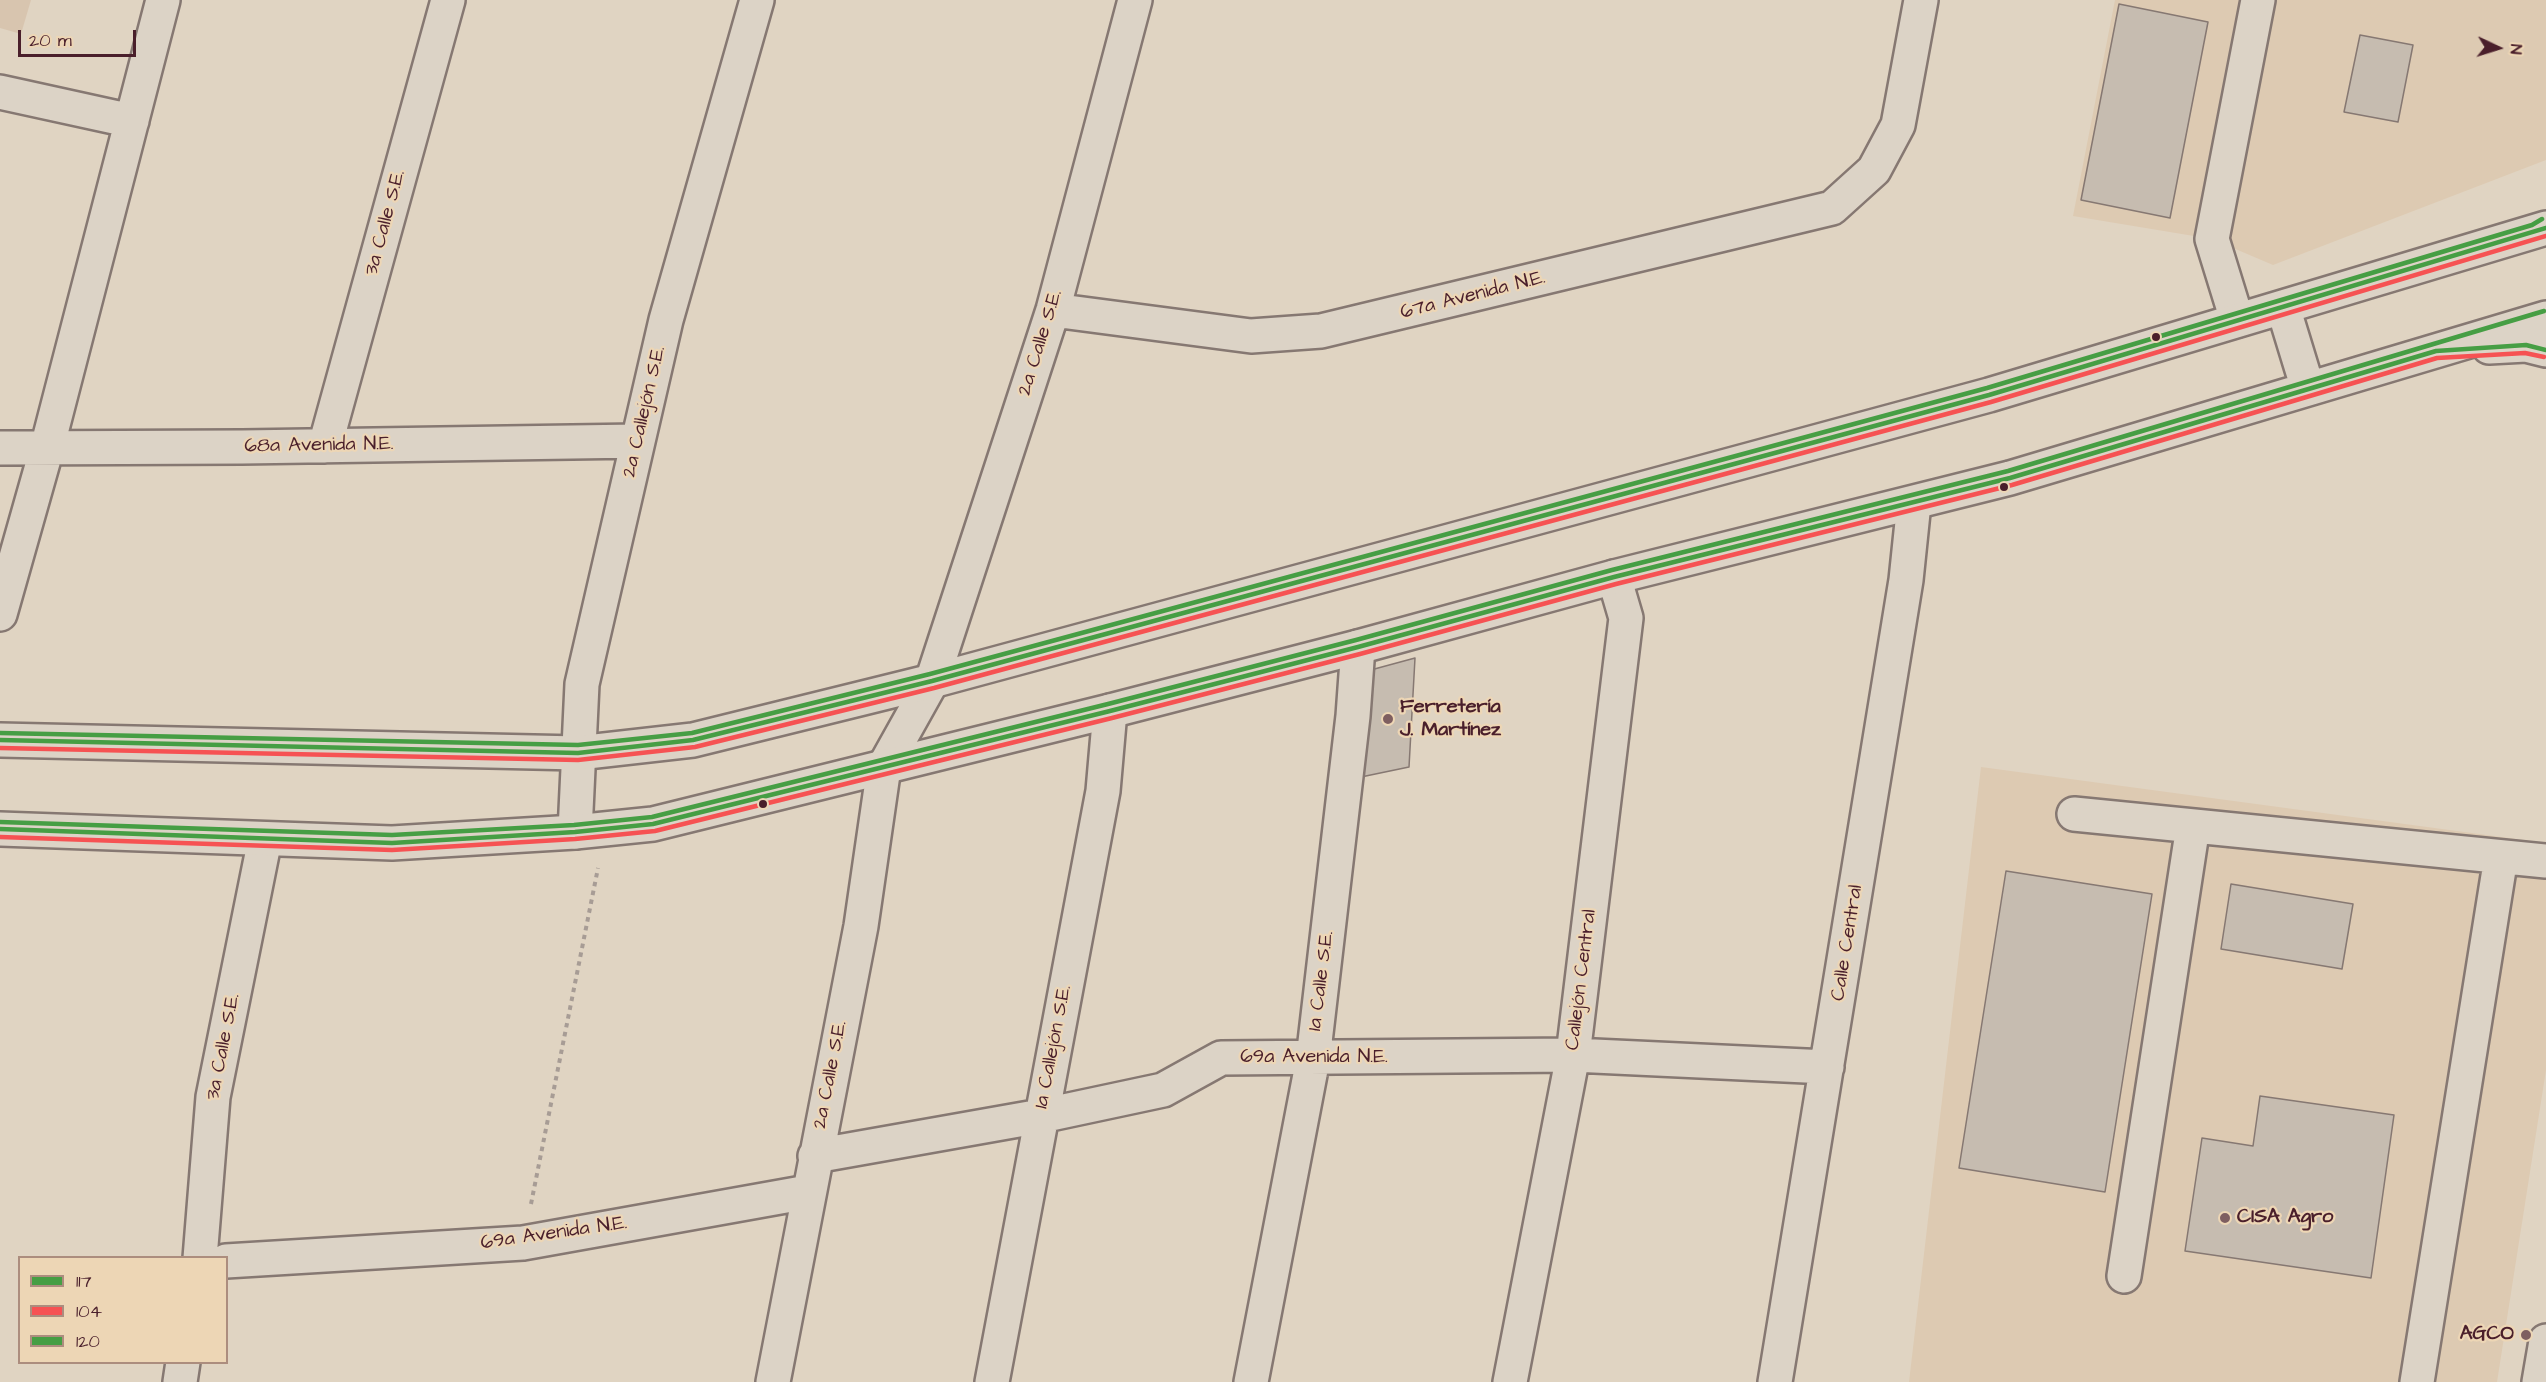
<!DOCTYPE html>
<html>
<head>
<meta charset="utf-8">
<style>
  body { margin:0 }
  #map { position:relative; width:2546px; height:1382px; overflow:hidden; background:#e0d4c2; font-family:"Architects Daughter",sans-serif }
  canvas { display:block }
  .legend { position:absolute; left:18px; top:1256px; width:210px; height:108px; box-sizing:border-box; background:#edd6b5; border:2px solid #ac8d7e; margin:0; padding:8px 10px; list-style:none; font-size:18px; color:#4a1f2b }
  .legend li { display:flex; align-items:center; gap:12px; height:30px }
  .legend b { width:30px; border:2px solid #ac8d7e }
  .north { position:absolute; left:2468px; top:18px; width:60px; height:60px; -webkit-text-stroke:4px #edd6b5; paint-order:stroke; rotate:94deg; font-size:16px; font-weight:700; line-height:24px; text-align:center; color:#4a1f2b }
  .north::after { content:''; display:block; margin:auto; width:21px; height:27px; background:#4a1f2b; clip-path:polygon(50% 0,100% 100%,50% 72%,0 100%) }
  .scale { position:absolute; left:18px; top:30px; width:118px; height:27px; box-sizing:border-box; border:3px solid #4a1f2b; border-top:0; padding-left:8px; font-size:18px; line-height:21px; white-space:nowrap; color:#4a1f2b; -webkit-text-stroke:4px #edd6b5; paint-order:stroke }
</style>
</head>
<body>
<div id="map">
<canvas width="2546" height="1382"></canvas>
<ul class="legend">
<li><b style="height:8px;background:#469e44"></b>117</li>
<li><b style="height:8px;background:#f65253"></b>104</li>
<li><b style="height:8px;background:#469e44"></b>120</li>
</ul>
<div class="north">N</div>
<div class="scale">20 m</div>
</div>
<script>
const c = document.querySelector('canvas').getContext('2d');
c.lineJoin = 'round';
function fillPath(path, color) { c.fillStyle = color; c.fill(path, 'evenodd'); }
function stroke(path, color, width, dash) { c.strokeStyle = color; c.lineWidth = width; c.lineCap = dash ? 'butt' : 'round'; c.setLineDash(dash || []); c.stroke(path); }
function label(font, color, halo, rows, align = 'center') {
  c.font = font + ' "Architects Daughter",sans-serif'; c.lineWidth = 4.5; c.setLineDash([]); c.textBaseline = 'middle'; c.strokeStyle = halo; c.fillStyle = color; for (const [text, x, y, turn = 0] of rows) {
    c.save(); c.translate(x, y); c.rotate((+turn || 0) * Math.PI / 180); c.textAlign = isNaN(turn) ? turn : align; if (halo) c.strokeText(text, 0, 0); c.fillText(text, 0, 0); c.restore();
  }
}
fillPath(new Path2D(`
  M2115 0H2546V160L2273 265 2212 239 2073 216Z
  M1981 767 2546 843V1070L2497 1382H1909Z`), '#ddcab2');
fillPath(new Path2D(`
  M0 0H31L21 34 0 28Z`), '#d8c5af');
const building = new Path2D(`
  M2119 4 2208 22 2170 218 2081 200Z
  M2360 35 2413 45 2398 122 2344 112Z
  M1415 658 1409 767 1361 777 1367 671Z
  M2006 871 2152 894 2105 1192 1959 1168Z
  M2231 884 2353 904 2342 969 2221 949Z
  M2260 1096 2394 1115 2371 1278 2185 1251 2202 1138 2253 1146Z`);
fillPath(building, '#c6bcb0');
stroke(building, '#867872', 1.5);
const minor = new Path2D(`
  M0 92 132 121
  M1053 310 1251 336 1321 331 1832 208 1874 170 1898 125 1921 0
  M2237 320 2212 239 2258 0
  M325 446 448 0
  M0 448 242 447 638 441
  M0 614 47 448 163 0
  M2074 814 2546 861
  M575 832 582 684 666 320 757 0
  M815 1156 1041 1116 1163 1090 1221 1058 1573 1055 1827 1067
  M200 1258 213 1097 265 839
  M226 1261 523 1243 808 1192
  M2124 1276 2193 826
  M180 1382 183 1362
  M773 1382 861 926 884 767 932 681 1053 310 1135 0
  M992 1382 1103 791 1110 711
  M1251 1382 1313 1059 1353 716 1358 647
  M1510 1382 1573 1055 1626 618 1614 577
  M1775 1382 1906 580 1914 503
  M2417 1382 2501 857
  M2539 1382 2546 1341`);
const major = new Path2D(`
  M2283 307 2308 389
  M2489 347 2526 345 2546 350
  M0 740 578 753 693 740 932 681 1989 395 2546 228
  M0 829 392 843 575 832 653 824 1110 711 1358 647 1614 577 2010 478 2546 318`);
stroke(minor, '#867872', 38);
stroke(major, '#867872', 38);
stroke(new Path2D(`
  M531 1204 598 868`), '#a79c95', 4, [4.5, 4.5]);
stroke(minor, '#dcd3c6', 33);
stroke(major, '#dcd3c6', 33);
stroke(new Path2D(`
  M0 740 578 753 693 740 932 681 1989 395 2546 228
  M0 829 392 843 575 832 653 824 1110 711 1358 647 1614 577 2010 478 2436 351 2526 345 2546 350`), '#469e44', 4.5);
stroke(new Path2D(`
  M0 748 578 760 695 747 934 688 1991 402 2546 236
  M0 837 392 850 575 839 655 831 1112 718 1360 654 1616 584 2012 485 2437 358 2525 353 2544 357`), '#f65253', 4.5);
stroke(new Path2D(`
  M0 733 578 745 692 733 930 674 1987 388 2532 225 2542 219
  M0 822 392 835 574 825 652 817 1108 704 1356 640 1612 570 2008 471 2544 311`), '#469e44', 4.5);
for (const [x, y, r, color] of [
  [2156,337,5,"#4a1f2b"],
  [2004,487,5,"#4a1f2b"],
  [1388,719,6,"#7e5e60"],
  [763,804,5,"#4a1f2b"],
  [2225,1218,6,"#7e5e60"],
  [2526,1335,6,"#7e5e60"]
]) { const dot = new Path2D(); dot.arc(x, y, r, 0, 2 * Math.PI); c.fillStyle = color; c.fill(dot); stroke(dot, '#edd6b5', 2); }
label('20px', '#4a1f2b', '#edd6b5', [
  ["3a Calle S.E.",386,223,-75],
  ["67a Avenida N.E.",1473,296,-14],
  ["2a Calle S.E.",1041,343,-73],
  ["2a Callejón S.E.",645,412,-77],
  ["68a Avenida N.E.",319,446,-1],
  ["Calle Central",1848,943,-81],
  ["Callejón Central",1582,980,-83],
  ["1a Calle S.E.",1322,981,-83],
  ["3a Calle S.E.",224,1047,-79],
  ["1a Callejón S.E.",1054,1047,-79],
  ["69a Avenida N.E.",1314,1058],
  ["2a Calle S.E.",831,1075,-79],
  ["69a Avenida N.E.",554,1234,-8]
]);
label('bold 20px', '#4a1f2b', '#edd6b5', [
  ["Ferretería",1400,708],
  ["J. Martínez",1400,731],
  ["CISA Agro",2237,1218],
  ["AGCO",2514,1335,"right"]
], 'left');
</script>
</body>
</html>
